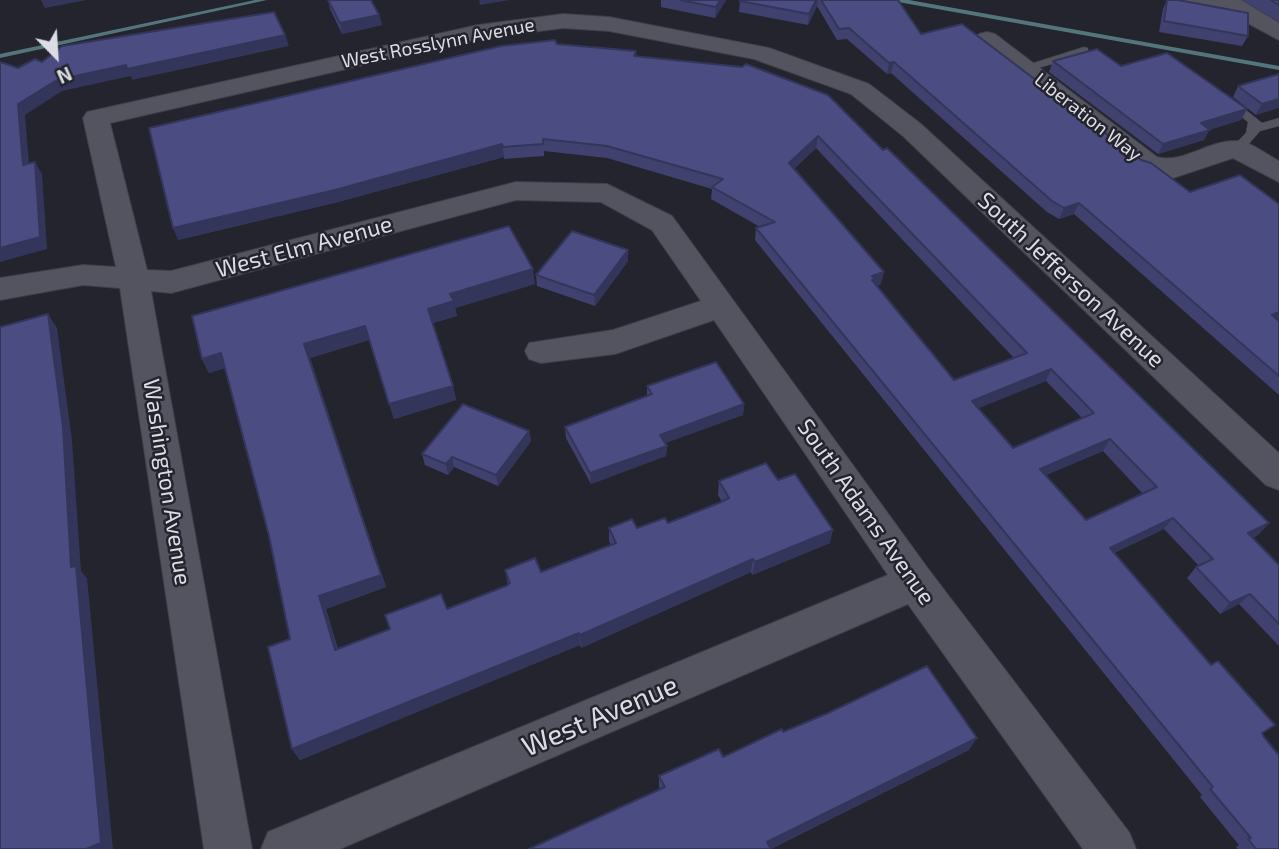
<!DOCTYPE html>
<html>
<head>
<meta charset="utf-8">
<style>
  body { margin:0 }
  #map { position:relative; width:1279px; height:849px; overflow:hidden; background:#23242e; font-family:"Exo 2",sans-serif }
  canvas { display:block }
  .north { position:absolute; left:21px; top:21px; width:70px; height:70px; -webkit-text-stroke:5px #23242e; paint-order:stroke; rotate:156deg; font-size:19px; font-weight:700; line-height:28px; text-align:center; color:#dcdde4 }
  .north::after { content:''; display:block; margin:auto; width:24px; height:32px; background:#dcdde4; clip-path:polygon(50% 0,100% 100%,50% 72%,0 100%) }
</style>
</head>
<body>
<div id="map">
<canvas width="1279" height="849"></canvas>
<div class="north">N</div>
</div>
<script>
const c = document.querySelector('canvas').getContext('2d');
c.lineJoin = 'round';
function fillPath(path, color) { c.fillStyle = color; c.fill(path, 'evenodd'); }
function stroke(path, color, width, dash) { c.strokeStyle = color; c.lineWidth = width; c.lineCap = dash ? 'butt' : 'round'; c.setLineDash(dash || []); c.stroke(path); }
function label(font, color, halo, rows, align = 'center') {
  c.font = font + ' "Exo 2",sans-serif'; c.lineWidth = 5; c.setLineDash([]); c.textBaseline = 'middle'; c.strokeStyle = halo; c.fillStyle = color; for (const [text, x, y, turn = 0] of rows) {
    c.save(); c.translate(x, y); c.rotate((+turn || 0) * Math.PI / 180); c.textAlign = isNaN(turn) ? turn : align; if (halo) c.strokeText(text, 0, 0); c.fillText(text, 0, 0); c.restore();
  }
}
fillPath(new Path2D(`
  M255 0H267L0 58V54Z
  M895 0H909L1279 66V70L898 2Z`), '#54757c');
const lane = new Path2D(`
  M1084 47 1088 48V54L1024 72 1018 68Z
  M1226 94 1262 123 1279 118V126L1260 131 1242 152H1232L1230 149 1246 133 1248 122 1221 101V95Z`);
const street = new Path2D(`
  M1179 0H1241L1279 23V40L1231 14 1182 5Z
  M563 14 609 17 769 48 869 84 921 124 1279 453V490L1266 485 903 136 851 94 754 59 609 31 563 28 478 39 110 123 147 270 171 271 516 182 607 184 672 216 929 570 1129 832 1136 849H1083L908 604 340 849H261L268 832 888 575 714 320 615 354 541 363 529 359 525 351 529 343 613 330 701 301 652 230 601 202 516 200 171 293 151 291 252 849H204L120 288 83 285 0 300V278L83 265 116 267 83 118 87 112 478 25Z
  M987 32 995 34 1157 157C1184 164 1209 139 1238 141 1252 142 1267 155 1279 161V182L1233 158 1173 178 1137 169 979 44 975 39 979 34Z`);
stroke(lane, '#3f3f47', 1);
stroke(street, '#3f3f47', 2);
fillPath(lane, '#53545f');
fillPath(street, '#53545f');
fillPath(new Path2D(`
  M328 0 379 15 382 25 342 34 330 9Z
  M661 0H726L715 18 661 7Z
  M740 0H898L921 34 1141 160 1190 192 1279 204V395L1074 214 1059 219 1047 212 891 73 887 74 847 39 837 40 817 6 808 25 739 12Z
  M1167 0 1248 36 1242 46 1159 32 1163 9Z
  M1242 0H1279V22Z
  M557 44 636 51V56L883 150 1269 523 1259 534 1253 538 1279 565V646L1239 604 1220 614 1187 578 1196 567 1199 566 1164 529 1114 553 1262 735 1279 849H1238L1236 847 1239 845 1200 797 1202 795 755 240 756 228 760 227 711 199 712 189 607 158 544 151V156L504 159V157L338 202 178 240ZM816 148 1014 358 954 380 877 286 881 284 794 169ZM1046 381 1082 418 1013 448 978 408ZM1103 451 1143 494 1086 520 1046 475Z
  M1053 61 1121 66 1247 109 1241 120 1209 130 1204 140 1158 154 1049 72Z
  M1279 74 1256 115 1233 97 1238 86Z
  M628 261 595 306 537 286 536 275Z
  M535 284 455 308 457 316 432 323 453 386 456 400 394 419 369 340 310 358 386 587 326 609 338 649 506 586 508 585 505 570 541 572 611 545 609 541V528H637L668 523 722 502 718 495 719 481 778 480 830 543 752 575 751 572 581 648 580 645 300 760 292 749 290 639 269 536 225 368 209 373 202 359Z
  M647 386 744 404 743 415 665 443 667 446 666 456 591 484 566 438 565 427 647 396Z
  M529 431 531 441 498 486 454 467 448 475 425 465 422 454Z
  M783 732 969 750 771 849 660 789 659 787V776L723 757Z`), '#40416f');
fillPath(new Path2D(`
  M41 0H87L45 8Z
  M479 0H510L480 5Z
  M720 0H726L715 18 716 7Z
  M816 0H818L817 6 808 25 809 14Z
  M379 15 382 25 342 34 340 23Z
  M285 35 289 46 132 80 131 76 62 91 25 115 30 176 23 165 18 104 57 80 126 65Z
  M894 62 891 73 887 74 889 63Z
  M1279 99V108L1256 115 1262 104Z
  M1247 109 1241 120 1209 130 1204 140 1158 154 1163 144 1201 123Z
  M818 136 816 148 787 175 789 163Z
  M502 144 504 157 338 202 178 240 173 228Z
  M35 162 42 174 47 249 0 262V248Z
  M1079 203 1074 214 1059 219 1064 208Z
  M628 250V261L595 306 594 295Z
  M533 269 535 284 455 308 457 316 431 324 428 309 450 294Z
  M884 272 881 284 873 287 872 276Z
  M1279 312V321L1272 315Z
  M48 314 57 328 72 440 81 571 87 578 113 849H86L71 567Z
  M365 326 369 340 310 358 386 587 326 609 341 662 335 650 319 596 304 344Z
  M221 353 228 367 209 373 202 359Z
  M1051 369 1046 381 967 413 972 401Z
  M453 386 456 400 394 419 389 404Z
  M744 404 743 415 660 445V435Z
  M529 431 531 441 498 486 496 475Z
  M1110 439 1103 451 1034 480 1040 469Z
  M667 446 666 456 591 484 590 473Z
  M452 457 454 467 448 475 446 464Z
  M1173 518 1164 529 1102 559 1110 548Z
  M1269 523 1259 534 1238 544 1248 533Z
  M833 530 830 543 752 575 755 562Z
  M753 559 751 572 581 648 580 635Z
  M1250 594 1239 604 1220 614 1230 603Z
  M579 633 580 645 300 760 292 749Z
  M977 738 969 750 770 849 767 842Z`), '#34355a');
const building = new Path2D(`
  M328 0H371L379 15 340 23Z
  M680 0H720L716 7Z
  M740 0H816L809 14 740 1Z
  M821 0H898L921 34 962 24 1141 160 1151 163 1190 192 1240 175 1279 204V312L1272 315 1279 321V376L1079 203 1064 208 1052 201 894 62 889 63 849 28 839 29Z
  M1167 0H1178L1248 13V36L1164 21Z
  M1271 0H1279V5Z
  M274 12 285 35 127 69 126 65 57 80 18 104 23 165 35 162 40 237 0 248V62L18 68 35 59 42 62 62 46Z
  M555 40 557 44 636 51 634 56 742 67 746 64 828 95 883 150 887 148 1269 523 1248 533 1279 565V624L1250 594 1230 603 1196 567 1213 559 1173 518 1110 548 1211 665 1218 661 1275 725 1262 733 1264 737 1279 755V849H1256L1248 839 1251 838 1210 789 1213 787 756 228 775 222 712 187 723 179 607 146 543 139V144L503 147 502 144 335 190 173 228 149 128 501 46ZM818 136 1027 353 954 380 872 280 875 279 872 276 884 272 789 163ZM1051 369 1094 413 1013 448 972 401ZM1110 439 1157 487 1086 520 1040 469Z
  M1097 49 1121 66 1167 53 1247 109 1201 123 1210 130 1163 144 1053 61Z
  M1279 74V99L1262 104 1238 86Z
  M509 226 533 269 450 294 454 301 428 309 453 386 389 404 365 326 304 344 381 575 319 596 335 650 390 629 385 615 441 594 447 609 506 586 510 583 505 570 535 558 541 572 616 543 609 528 632 519 637 528 665 518 668 523 719 503 729 498 719 481 766 463 778 480 795 474 833 530 755 562 753 559 580 635 579 633 292 749 268 647 290 639 269 536 221 353 202 359 192 316Z
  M572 231 628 250 594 295 536 275Z
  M48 314 63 427 71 567 76 566 101 843 86 849H0V327Z
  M716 362 744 404 660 435 667 446 590 473 565 427 652 394 647 386Z
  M463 404 529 431 496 475 452 457 446 464 422 454Z
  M927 666 977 738 767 842 771 849H529L665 787 659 776 719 749 723 757 782 729 783 732 826 714Z`);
fillPath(building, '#4b4c81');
stroke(building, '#34355a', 2);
label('19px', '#dcdde4', '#23242e', [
  ["West Rosslynn Avenue",438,43,-11],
  ["Liberation Way",1088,117,38]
]);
label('23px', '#dcdde4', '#23242e', [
  ["West Elm Avenue",304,247,-15],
  ["South Jefferson Avenue",1071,280,43],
  ["Washington Avenue",167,482,81],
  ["South Adams Avenue",866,512,55]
]);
label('28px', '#dcdde4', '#23242e', [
  ["West Avenue",600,716,-23]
]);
</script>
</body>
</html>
